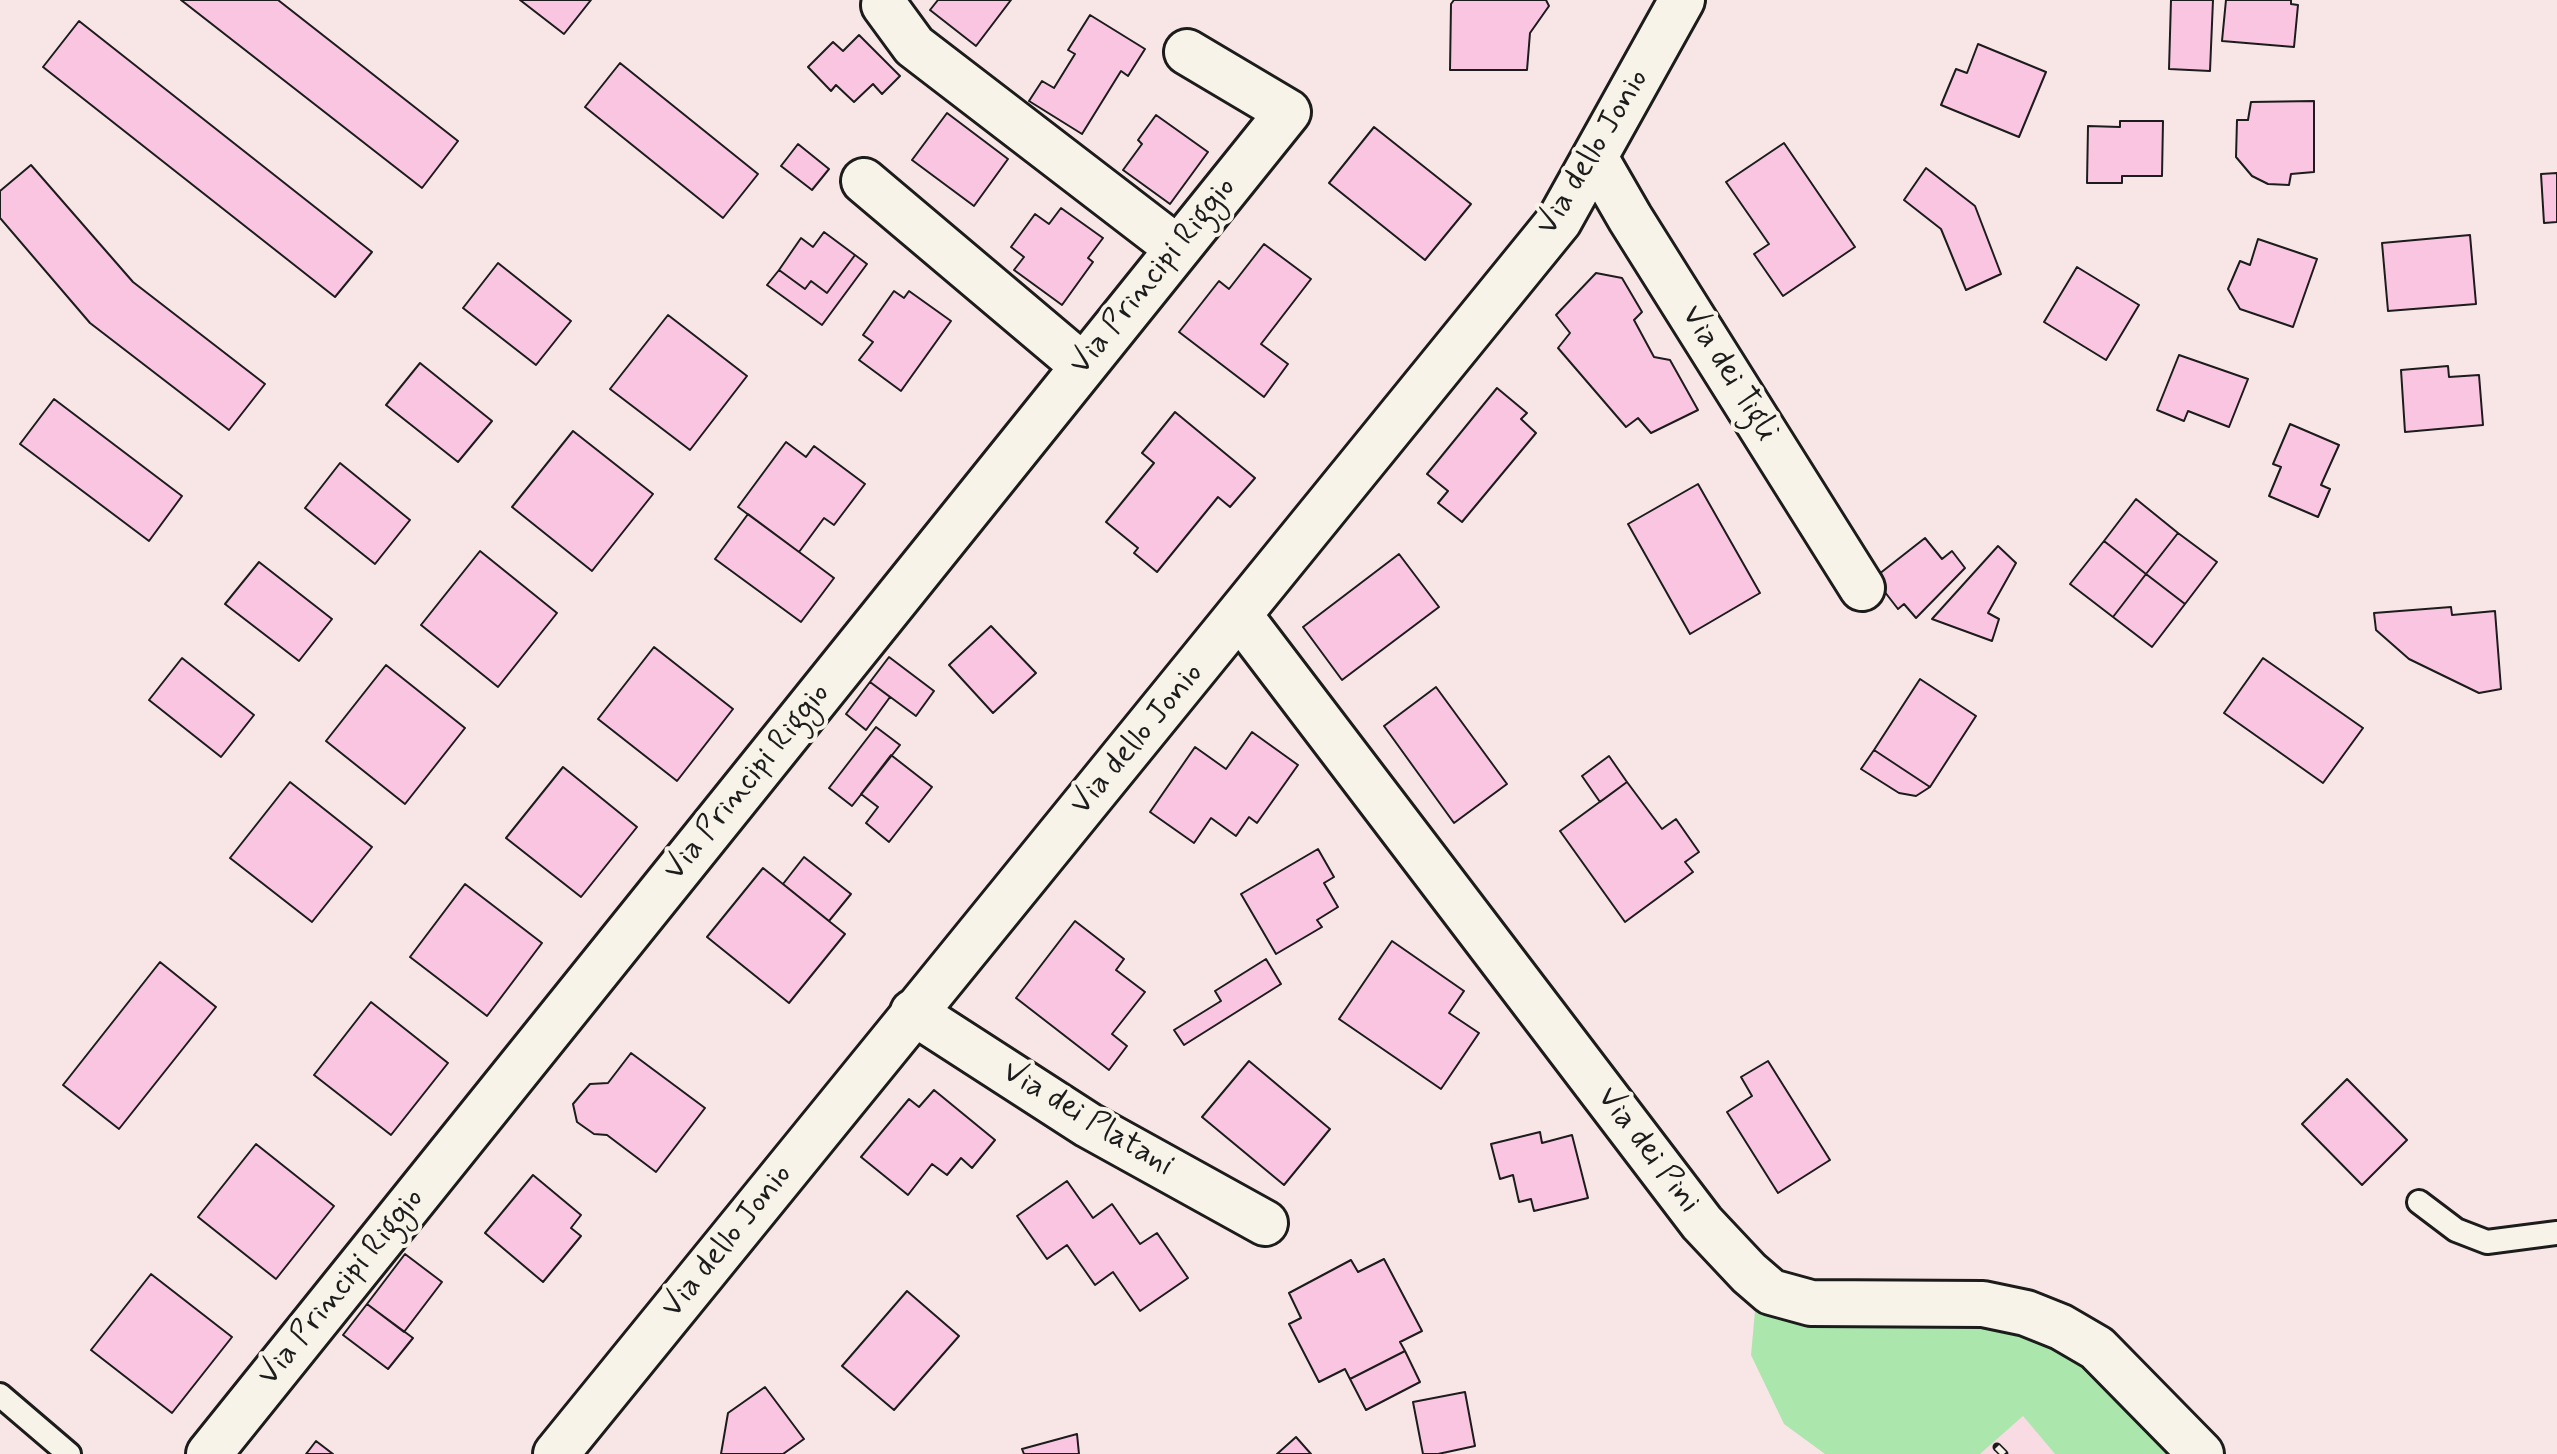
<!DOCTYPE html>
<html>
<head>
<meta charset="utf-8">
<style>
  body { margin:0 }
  canvas { display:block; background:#f8e5e6 }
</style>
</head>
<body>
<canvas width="2557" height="1454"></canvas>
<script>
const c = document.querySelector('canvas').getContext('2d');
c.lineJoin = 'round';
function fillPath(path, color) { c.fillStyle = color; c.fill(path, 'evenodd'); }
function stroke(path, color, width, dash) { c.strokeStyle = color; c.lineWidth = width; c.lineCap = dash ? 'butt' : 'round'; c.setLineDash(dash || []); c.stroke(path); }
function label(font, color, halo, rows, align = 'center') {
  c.font = font + ' Mynerve,sans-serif'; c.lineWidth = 8; c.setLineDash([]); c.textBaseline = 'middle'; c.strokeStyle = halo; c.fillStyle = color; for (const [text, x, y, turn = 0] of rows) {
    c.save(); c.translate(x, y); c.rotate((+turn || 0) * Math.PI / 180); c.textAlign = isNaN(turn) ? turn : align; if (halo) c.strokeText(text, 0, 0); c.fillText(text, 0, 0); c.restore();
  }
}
fillPath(new Path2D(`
  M2023 1415 2055 1454H1980Z`), '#f9dbe4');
fillPath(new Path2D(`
  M1755 1311 1794 1323 1999 1325 2087 1366 2170 1454H2055L2023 1416 1980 1454H1825L1784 1424 1751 1355Z`), '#abe7ad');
const building = new Path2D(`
  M181 0H278L458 141 422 188Z
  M520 0H591L564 34Z
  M938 0H1011L976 46 930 10Z
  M1454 0H1546L1549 6 1530 33 1527 70H1450L1451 4Z
  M2171 0H2213L2210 71 2169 69Z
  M2226 0H2291V4L2298 5 2294 47 2222 41Z
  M1090 15 1145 49 1128 76 1121 71 1082 134 1029 101 1042 81 1054 88 1075 54 1068 50Z
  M79 21 372 252 335 297 43 67Z
  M859 35 900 76 882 94 873 84 854 102 836 85 831 91 808 67 833 42 843 51Z
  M1978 44 2046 72 2019 137 1941 105 1956 69 1967 73Z
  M620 63 758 174 723 218 585 107Z
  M2314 101V172L2291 174 2289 185 2268 184 2252 176 2236 157 2237 120H2248L2251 102Z
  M947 113 1008 159 974 206 912 160Z
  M1156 115 1208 152 1170 204 1123 170 1142 144 1138 140Z
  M2120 121H2163L2162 176H2122V183H2087L2088 126 2120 127Z
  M1374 127 1471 204 1425 260 1329 183Z
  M1784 143 1855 247 1783 296 1754 254 1769 244 1726 182Z
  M798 144 829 169 812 190 781 166Z
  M31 165 133 282 265 384 229 430 90 323 0 218V191Z
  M1926 168 1975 206 2001 274 1966 290 1941 229 1904 200Z
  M2557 173V222L2544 223 2541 174Z
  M1061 208 1103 238 1088 258 1093 262 1062 305 1014 270 1024 257 1011 247 1035 214 1049 224Z
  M824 232 855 255 827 293 811 281 805 289 779 270 801 238 813 247Z
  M2470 235 2476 304 2388 311 2382 243Z
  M2258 239 2317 259 2293 327 2240 309 2228 289 2240 261 2250 265Z
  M1264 244 1311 279 1261 344 1288 364 1264 397 1179 332 1219 281 1229 289Z
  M855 255 867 264 822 325 767 285 779 270 805 289 811 281 827 293Z
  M498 263 571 321 536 365 463 308Z
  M2077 267 2139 305 2106 360 2044 322Z
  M1596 273 1622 278 1642 312 1634 320 1654 357 1670 360 1698 410 1651 433 1638 418 1626 427 1558 348 1570 333 1556 315Z
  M894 291 904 298 909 291 951 321 901 391 859 360 873 342 863 335Z
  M668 315 747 376 690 450 610 389Z
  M2179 355 2248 379 2229 427 2188 411 2184 421 2157 410Z
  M420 363 492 421 458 462 386 405Z
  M2448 366 2449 377 2479 375 2483 425 2405 432 2401 370Z
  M1497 388 1527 413 1521 419 1536 433 1462 522 1438 503 1448 491 1427 474Z
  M54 399 182 496 149 541 20 444Z
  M1175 412 1255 478 1230 507 1218 497 1157 572 1134 553 1138 548 1106 522 1154 463 1142 453Z
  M2290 424 2339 445 2321 485 2330 489 2318 517 2269 496 2281 467 2273 464Z
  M573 431 653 494 592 571 512 507Z
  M786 442 806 457 814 446 865 484 834 525 824 518 799 552 738 507Z
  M340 463 410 520 375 564 305 508Z
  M1698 484 1760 593 1690 634 1628 524Z
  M2136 499 2178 533 2146 574 2104 541Z
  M748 514 834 578 801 622 715 559Z
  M2178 533 2217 562 2185 604 2146 574Z
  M1925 538 1942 559 1952 551 1965 568 1916 618 1904 604 1898 609 1874 578Z
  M2104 541 2146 574 2113 617 2070 584Z
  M1998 546 2016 563 1988 613 1999 619 1992 641 1932 619Z
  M480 551 557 613 498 687 421 625Z
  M1399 554 1439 607 1342 680 1303 627Z
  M259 562 332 619 299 661 225 604Z
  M2146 574 2185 604 2152 647 2113 617Z
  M2451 607 2452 615 2495 611 2501 689 2479 693 2409 659 2376 630 2374 613Z
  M991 626 1036 673 993 713 949 665Z
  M654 647 733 709 677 781 598 719Z
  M889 657 934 691 916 716 870 682Z
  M182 658 254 715 221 757 149 700Z
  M2263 658 2363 728 2323 783 2224 713Z
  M386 665 465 728 405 804 326 741Z
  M1920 679 1976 716 1930 787 1874 750Z
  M870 682 890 697 866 730 846 714Z
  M1436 687 1507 784 1454 823 1384 726Z
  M876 727 900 745 852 806 829 788Z
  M1252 732 1298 765 1257 823 1249 817 1236 836 1211 818 1194 843 1150 812 1195 747 1226 769Z
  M1874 750 1930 787 1916 796 1899 793 1861 769Z
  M891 755 932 787 889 842 866 823 878 807 861 794Z
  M1609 756 1627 782 1600 802 1582 776Z
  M563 767 637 827 581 897 506 838Z
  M290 782 372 847 312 922 230 858Z
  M1627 782 1662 829 1676 819 1699 852 1685 862 1693 872 1625 922 1560 831Z
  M1318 849 1334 877 1324 883 1338 907 1317 920 1322 927 1276 954 1241 894Z
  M804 857 851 894 829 921 783 884Z
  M763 868 845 934 789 1003 707 937Z
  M465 884 542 943 487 1016 410 957Z
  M1075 921 1124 959 1116 970 1145 992 1112 1034 1127 1046 1109 1070 1016 998Z
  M1392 941 1464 991 1449 1013 1479 1033 1441 1089 1339 1019Z
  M1266 959 1281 984 1184 1045 1174 1030 1221 1001 1215 991Z
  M160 962 216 1007 119 1129 63 1085Z
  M371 1002 448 1063 391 1135 314 1075Z
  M631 1053 705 1108 656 1172 607 1135 594 1134 577 1122 573 1104 590 1084 608 1083Z
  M1249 1061 1330 1129 1284 1185 1202 1117Z
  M1768 1061 1830 1160 1778 1193 1727 1112 1752 1096 1741 1077Z
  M2347 1079 2407 1140 2362 1185 2302 1124Z
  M934 1090 995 1140 972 1168 961 1158 947 1175 932 1164 908 1195 861 1157 909 1099 919 1107Z
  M1540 1132 1542 1143 1572 1135 1588 1198 1534 1211 1531 1199 1519 1202 1513 1175 1500 1179 1491 1144Z
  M256 1144 334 1206 276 1279 198 1217Z
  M533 1175 581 1215 571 1228 581 1236 543 1282 485 1233Z
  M1067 1181 1093 1218 1112 1204 1140 1244 1157 1233 1188 1278 1140 1311 1113 1272 1095 1285 1067 1245 1047 1259 1017 1216Z
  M405 1254 442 1282 404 1332 367 1304Z
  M1384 1259 1422 1331 1400 1342 1405 1351 1350 1379 1345 1369 1319 1382 1289 1324 1301 1318 1289 1293 1351 1260 1358 1272Z
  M151 1274 232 1337 172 1413 91 1350Z
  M907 1291 959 1336 894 1410 842 1366Z
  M367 1304 413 1338 388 1369 343 1335Z
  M1405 1351 1420 1382 1366 1410 1350 1379Z
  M765 1387 804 1439 783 1454H721L728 1413Z
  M1465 1392 1475 1446 1438 1454H1423L1413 1402Z
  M1077 1434 1079 1454H1024L1022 1449Z
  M1296 1437 1311 1454H1277Z
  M316 1441 333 1454H306Z`);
fillPath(building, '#fac5e1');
stroke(building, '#1c1c1c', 2);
const service = new Path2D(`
  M2419 1202 2456 1230 2487 1242 2557 1233
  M0 1395 69 1454`);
const minor = new Path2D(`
  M884 5 914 46 1177 248
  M1596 159 1630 218 1862 588
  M864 181 1083 366
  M1240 616 1702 1223 1749 1273 1771 1292 1811 1303 1983 1304 2026 1313 2061 1327 2097 1348 2201 1454
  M913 1012 1088 1125 1265 1223
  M209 1454 1288 112 1187 52`);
const tertiary = new Path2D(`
  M556 1454 1559 221 1682 0`);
stroke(service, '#1c1c1c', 28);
stroke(minor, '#1c1c1c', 50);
stroke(tertiary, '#1c1c1c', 50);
stroke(service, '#f7f3e8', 22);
stroke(minor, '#f7f3e8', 44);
stroke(tertiary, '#f7f3e8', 44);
const rail = new Path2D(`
  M1997 1447 2004 1454`);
stroke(rail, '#1c1c1c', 9);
stroke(rail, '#f7f3e8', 6, [18]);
label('32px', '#1c1c1c', '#f7f3e8', [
  ["Via dello Jonio",1594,153,-59],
  ["Via Principi Riggio",1154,277,-51],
  ["Via dei Tigli",1728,374,58],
  ["Via dello Jonio",1138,740,-50],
  ["Via Principi Riggio",748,783,-51],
  ["Via dei Platani",1087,1120,31],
  ["Via dei Pini",1647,1151,53],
  ["Via dello Jonio",728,1242,-51],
  ["Via Principi Riggio",342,1288,-51]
]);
</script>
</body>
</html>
